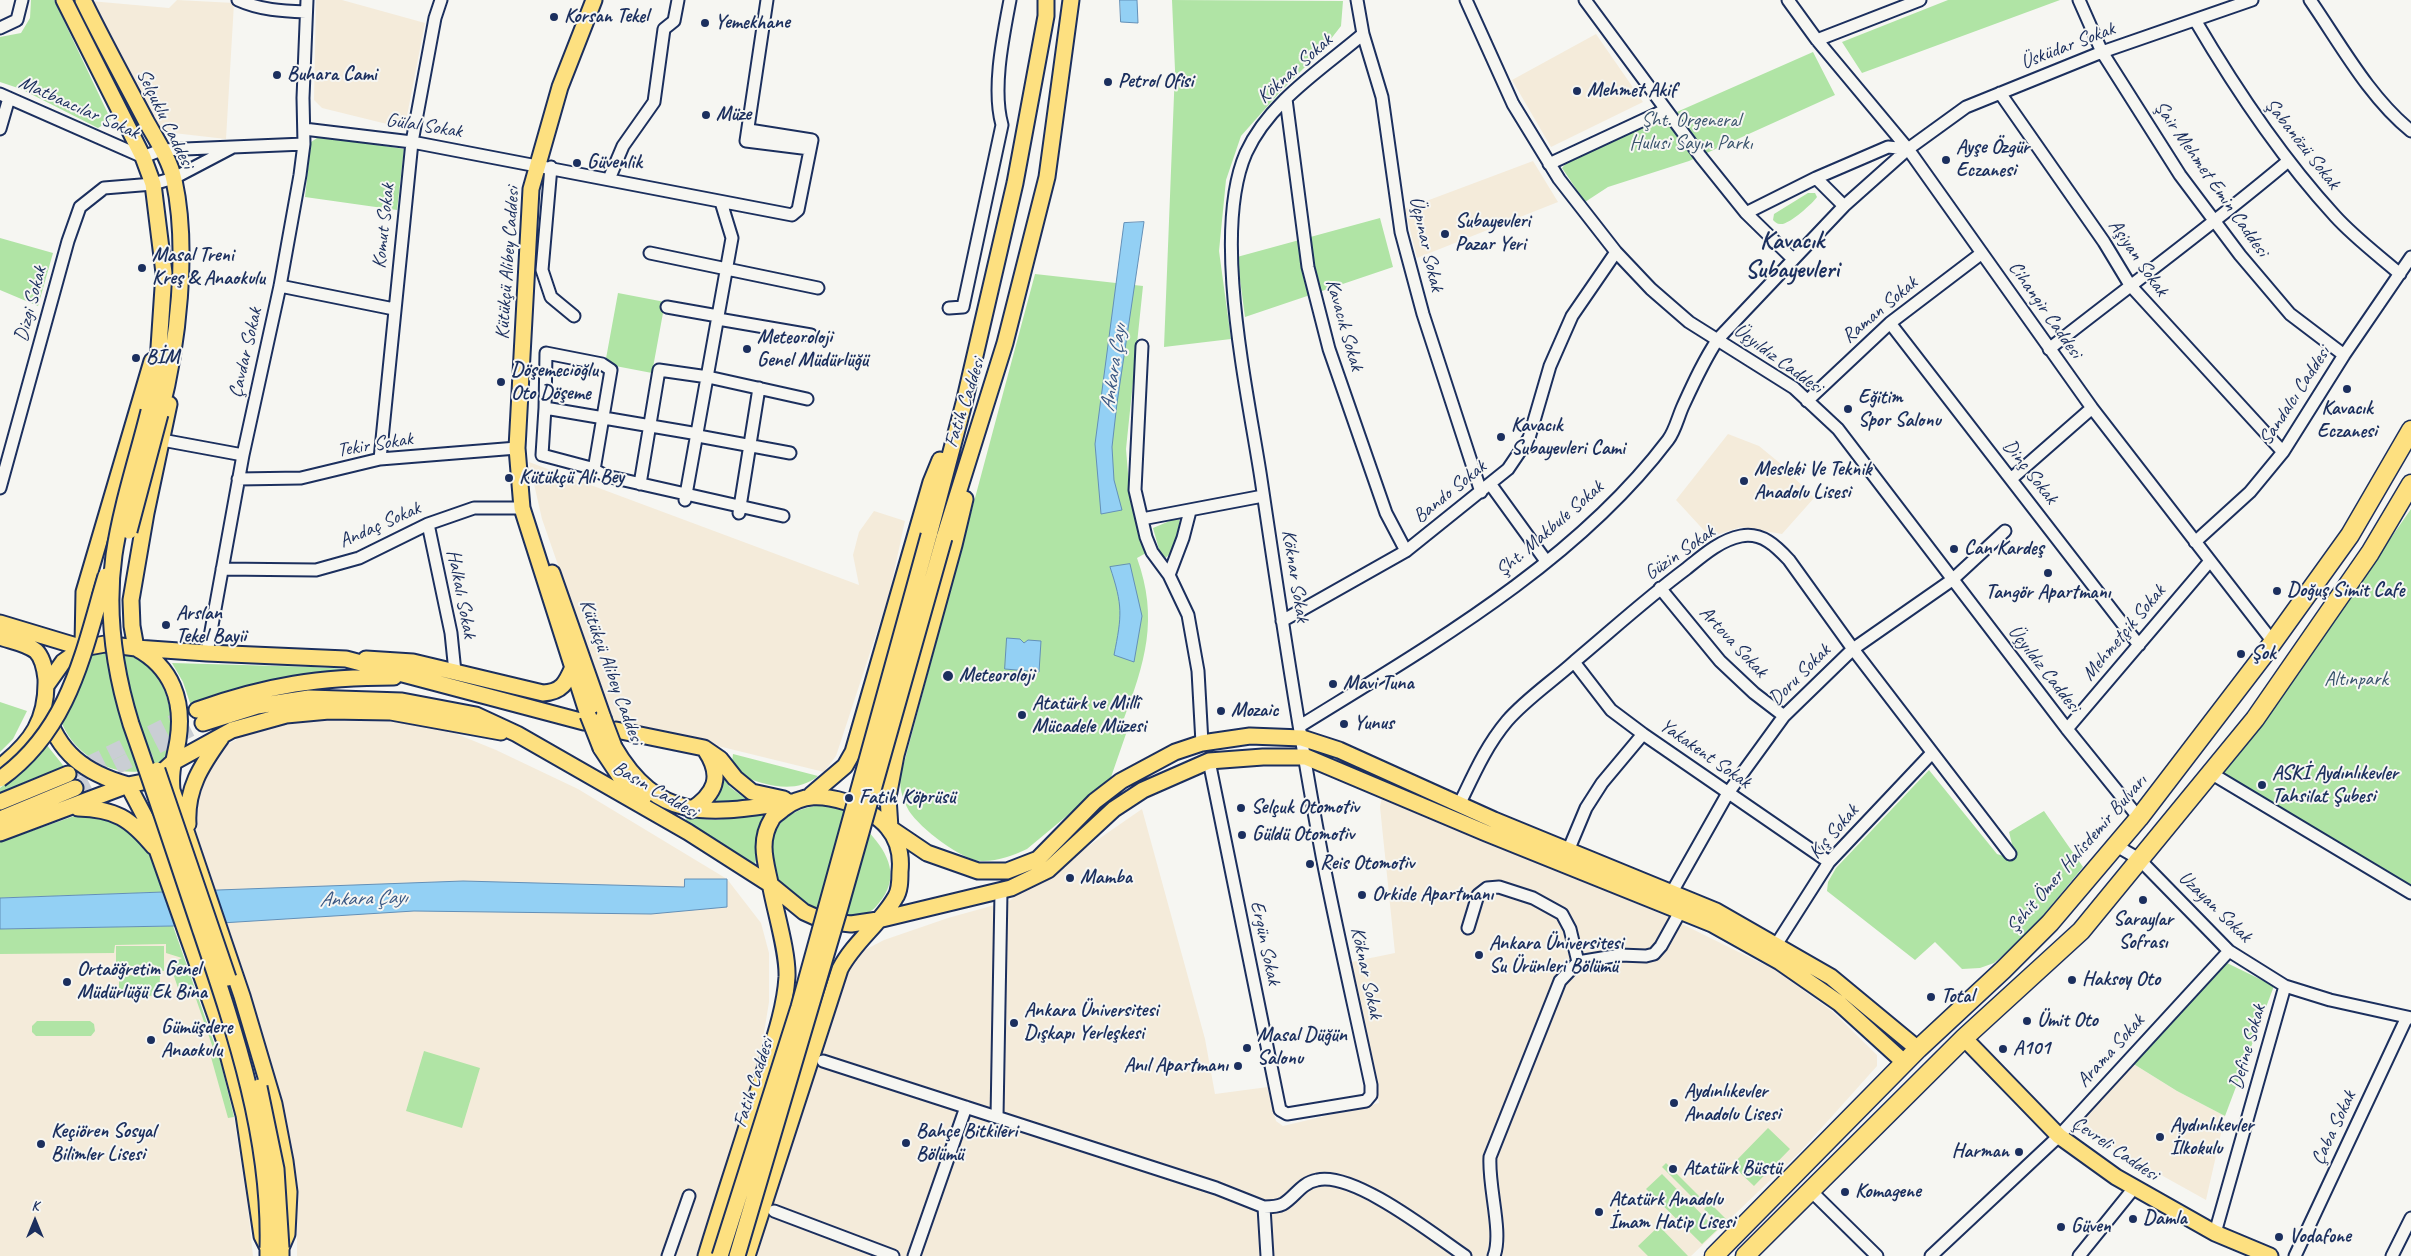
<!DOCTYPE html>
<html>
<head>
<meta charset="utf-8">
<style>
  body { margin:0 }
  #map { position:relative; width:2411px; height:1256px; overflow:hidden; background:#f6f6f2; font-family:Caveat,sans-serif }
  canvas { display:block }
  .north { position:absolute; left:10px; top:1196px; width:50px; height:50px; -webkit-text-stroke:4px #f6f6f2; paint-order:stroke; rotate:0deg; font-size:14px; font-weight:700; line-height:20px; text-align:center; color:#1b2f5e }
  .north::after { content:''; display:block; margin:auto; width:18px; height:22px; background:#1b2f5e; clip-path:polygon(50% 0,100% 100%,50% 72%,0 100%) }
</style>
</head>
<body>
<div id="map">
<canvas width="2411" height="1256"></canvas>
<div class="north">K</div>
</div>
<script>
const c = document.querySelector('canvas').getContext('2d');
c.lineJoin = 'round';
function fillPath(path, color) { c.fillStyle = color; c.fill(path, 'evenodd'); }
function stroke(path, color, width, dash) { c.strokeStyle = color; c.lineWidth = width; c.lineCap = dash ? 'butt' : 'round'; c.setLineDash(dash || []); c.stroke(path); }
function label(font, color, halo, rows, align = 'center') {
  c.font = font + ' Caveat,sans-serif'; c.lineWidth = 4; c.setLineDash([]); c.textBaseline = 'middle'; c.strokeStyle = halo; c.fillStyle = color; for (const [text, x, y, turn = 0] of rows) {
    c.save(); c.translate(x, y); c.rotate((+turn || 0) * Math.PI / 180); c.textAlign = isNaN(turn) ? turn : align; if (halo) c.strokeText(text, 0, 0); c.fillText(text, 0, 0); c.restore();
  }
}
fillPath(new Path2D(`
  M177 0 234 3 226 139 156 131 90 1 169 8Z
  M316 0H342L425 23 406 121 395 126 322 108 314 100Z
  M1596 34 1643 102 1551 147 1512 80Z
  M1533 161 1558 202 1417 258 1405 209Z
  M1728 434 1759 446 1781 464 1814 498 1782 534 1741 527 1710 537 1676 500Z
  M529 462 859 585 853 555 859 532 874 511 905 521 889 595 836 756 824 772 612 720 542 519Z
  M358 719 389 721 447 730 496 750 578 789 727 879 761 923 769 953V1002L763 1039 753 1084 697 1256H297V1218L288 1130 268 1056 214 890 195 840 192 818 201 782 219 753 228 744 245 735 272 725 310 720Z
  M1382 797 1666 916 1775 970 1833 1012 1877 1055V1066L1800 1152 1691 1256H753L846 973 859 953 884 940 948 918 1009 901 1142 809 1205 1039 1215 1094 1268 1087 1276 1121 1283 1126 1379 1103 1351 962 1395 953 1380 807Z
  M173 926 226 1077 234 1117 248 1207 253 1256H0V929Z
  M2132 1063 2177 1091 2225 1116 2206 1200 2118 1151 2080 1122Z`), '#f4ebda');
fillPath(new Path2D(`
  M31 0H54L111 120 98 128 21 89 0 82V37L21 33 30 18Z
  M1172 0 1343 1 1341 26 1323 49 1280 92 1241 136 1226 180 1219 251 1231 339 1164 347 1175 70Z
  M1948 0H2060L1862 73 1842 42Z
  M1813 52 1835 95 1689 161 1608 187 1585 202 1562 168 1570 159Z
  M320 136 404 149 397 210 305 197 311 142Z
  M1808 193H1815L1817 197C1813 203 1788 226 1780 224 1777 224 1775 222 1773 220L1774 214Z
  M1380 218 1393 267 1245 317 1237 257Z
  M0 238 53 253 38 306 0 290Z
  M1035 274 1143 286 1126 449 1130 498 1146 553 1137 558C1159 619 1145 663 1123 721L1127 731 1110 780 1027 849C1014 855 999 861 983 861 963 862 920 828 909 811 903 800 900 791 900 778Z
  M618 293 665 302 652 373 605 364Z
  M2411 509V893L2209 772 2323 635Z
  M1179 519C1183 533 1176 553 1162 560L1153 528 1172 520Z
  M103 651C119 652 133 652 146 663 169 682 186 747 156 765 123 786 71 755 61 720 52 687 71 658 103 651Z
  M172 663 313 667 362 670C305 679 244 682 191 706L183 682Z
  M0 702 27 711 13 739 0 752Z
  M46 744 66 769 0 796V788L32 763Z
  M733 754 818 776C795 795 764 785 739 775L732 762Z
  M1929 770 1997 854 2006 857 2014 852 2009 832 2044 811 2083 867 2027 935 1994 963 1980 968 1962 969 1935 942 1915 960 1827 891 1828 882 1836 868Z
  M721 775 730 787 751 803 708 807Z
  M825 804C832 806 840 807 846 811 853 815 860 823 866 829 885 849 901 873 882 899 878 904 875 909 869 912 846 926 792 902 778 881 773 874 771 864 771 856 771 819 793 809 825 804Z
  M768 812 760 825 755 866 685 821 687 818 717 820Z
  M80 814C90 815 101 816 111 819 142 828 155 865 164 892L0 898V842Z
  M173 926 220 1060 234 1117 228 1118 209 1050 213 1048 195 996 182 1000 170 964 182 958 166 953V944L115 945 114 953 0 954V929Z
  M116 946H164V971H116Z
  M2227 963 2274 986 2225 1116 2177 1091 2132 1063Z
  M119 975 160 976 159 996 119 995Z
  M37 1021H90L94 1024 95 1031 91 1036H36L32 1032V1026Z
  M424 1051 480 1068 462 1128 406 1111Z
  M1768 1128 1790 1149 1754 1186 1732 1165Z
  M1666 1163 1702 1199 1701 1206 1662 1167Z
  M1662 1174 1717 1230 1702 1244 1646 1189Z
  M1710 1203 1727 1220 1721 1226 1704 1209Z
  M1659 1226 1688 1256H1648L1638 1246Z`), '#b0e4a5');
const water = new Path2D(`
  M1120 0H1137L1138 23 1121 22Z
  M1144 222 1117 403 1112 447 1114 480 1122 510 1101 514 1095 444 1124 223Z
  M1130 564 1142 616 1134 662 1114 655C1122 615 1123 606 1110 567Z
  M1007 638 1020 639 1024 643 1028 640 1041 641 1039 672 1005 669Z
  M685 879H727V907L651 914 414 911 173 926 0 929V898L463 881 684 887Z`);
fillPath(water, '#93d0f4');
stroke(water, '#6390b8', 1);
stroke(new Path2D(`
  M68 774 197 710
  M75 788 203 723`), '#caced4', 15, [15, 8]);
const minor = new Path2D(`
  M238 0C260 10 282 11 306 12
  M767 0 746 141 810 149
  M1357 0 1363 34 1382 97 1401 232 1423 314 1481 492
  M1466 0 1513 104 1559 179 1616 252 1651 289 1689 322 1794 388 1838 429 2067 729 2139 818
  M1585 0 1701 157 1746 213 1792 258
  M1788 0 1817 40 1908 149 2092 408 2273 642
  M2079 0 2102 52 2180 175 2240 255 2290 314 2344 355
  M2310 0C2341 45 2369 97 2411 131
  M2195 20C2236 90 2280 156 2335 216 2354 237 2378 255 2400 274
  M0 28 17 20 22 0
  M1817 40 1920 0
  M2000 93 2104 242 2130 285 2283 452
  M0 94 143 157 161 150 304 144
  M1286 99 1308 267 1329 349 1386 513 1406 551
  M0 129 9 98
  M304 129 412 142 792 215 798 210 812 140 749 130
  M1549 164 1665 110
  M551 167 542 270 551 297 574 316
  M1816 178 1844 206
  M609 179 623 146 654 102 664 29 674 21 678 0
  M1746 213 1816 178 1888 147 1908 149
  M650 253 818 288
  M280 286 394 309
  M667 307 718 316
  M949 308 963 307 1002 125C992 89 1003 37 1010 0
  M718 319 811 335
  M1890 323 2139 645
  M1142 346 1135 490 1146 537 1152 552 1169 575 1188 615 1198 671 1202 743
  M2049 349C2129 286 2210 227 2287 162
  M1807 401 1890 323 1982 253
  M545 408 546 353 602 364 611 370 594 470
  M698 434 545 408 542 455 591 468 606 476 783 516
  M698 436 790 453
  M162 440 243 455
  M380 459 412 142 435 18 441 0
  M238 479 301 478 380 459 517 448
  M2011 479 2092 408
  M640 484 659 370 708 377 807 399
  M1491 485 1546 561
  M0 488 68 241 80 207 104 188 153 184 174 178 233 147
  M685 500 732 238 721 202
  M739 513 759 388
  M1142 519 1263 496
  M428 524 451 633 455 672
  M2195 542 2250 492 2283 452 2344 355 2411 257
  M222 569 316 570 359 558 428 524 474 508H522
  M1169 575 1183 538 1190 511
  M1660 588 1720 661 1754 693 1784 716
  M1282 621 1406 551 1508 469 1529 438 1550 366 1572 316 1616 252
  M207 653 243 455 280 286 300 175 304 144 303 98 307 0
  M1574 662 1611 710 1643 734 1829 862
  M1300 726C1429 646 1575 563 1668 440 1675 431 1678 417 1683 406 1694 382 1704 360 1718 339L1844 206 1908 149 1966 107 2102 52 2252 0
  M2067 729 2210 561
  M1209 761 1280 1110 1287 1114 1366 1101 1371 1095V1085C1355 1010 1338 936 1323 861 1299 734 1280 607 1261 479 1248 393 1211 233 1246 153 1269 102 1322 69 1363 34
  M2209 772 2411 893
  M1460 803C1474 774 1486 746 1507 721 1526 699 1553 681 1575 661 1612 630 1647 598 1686 569 1702 556 1720 540 1741 536 1762 532 1776 546 1789 560L1853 649 2010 854
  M2115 845 2139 859 2229 951 2285 986 2330 1000 2411 1018
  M1568 851 1586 808 1602 783 1643 734
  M1672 892 1728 793 1784 716 1853 649 1952 580 2005 531
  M1468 928 1478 895 1487 888 1499 887 1533 898 1562 914 1570 929 1578 962
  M1776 945 1829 862 1932 753
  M823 1061 1216 1188 1264 1207 1267 1256
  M997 1117 1001 892
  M1810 1190 1877 1256
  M1264 1207C1270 1207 1277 1207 1283 1204 1295 1197 1301 1183 1317 1180 1354 1171 1434 1235 1465 1256
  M774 1211 893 1256
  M2215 1233 2285 986
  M668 1256 689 1196
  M914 1256 966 1107
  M1494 1256C1503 1232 1488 1187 1490 1157L1560 981 1578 962 1620 955 1646 956 1654 954 1661 946 1681 910
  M1931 1256 2059 1136 2229 951
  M2079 1256 2134 1188
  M2295 1256 2407 1017
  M2392 1256 2411 1218`);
const major = new Path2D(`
  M64 0 143 157 153 184 164 273 158 362 149 411
  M83 0C103 41 125 81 146 121 156 139 170 160 174 180 189 249 178 346 160 414
  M929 535 964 403 1015 183 1046 16V0
  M944 538 1005 343 1047 177 1071 0
  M552 573 603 718
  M0 623 83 648
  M0 637C11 641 26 643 36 651 43 658 45 670 46 679 47 720 32 742 0 767
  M83 645 84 592 152 361
  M136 648C172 667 184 701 178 740 175 759 170 769 172 790L242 996 274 1104 285 1161 289 1192 287 1234 281 1248V1256
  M136 648 132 626 131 600 146 513 169 404
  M366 659 413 662 543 693C562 692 566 683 573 667
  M46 686 63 662 83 648 105 644 136 648 207 653 346 659 584 722
  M45 709C58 753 85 773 128 785L147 821 224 1039 244 1115 262 1236 268 1248V1256
  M197 710C267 685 320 677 394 677
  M588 715 522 508 517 448 531 189 560 87 594 0
  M203 723 257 706 309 698 402 701 476 715 517 734 688 832 771 885 804 912 824 921 851 924 878 920 1011 888 1048 870 1114 809 1143 790 1209 761 1263 757H1306L1486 833 1712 924 1780 962 1839 1003 1905 1063
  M616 730 704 748 720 759 735 778 752 792 784 799
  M614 747C660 826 714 813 791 802
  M601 748 621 778 644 797
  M811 795 845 766 853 752 931 482 940 460
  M0 802 68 774
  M78 808C115 809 130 818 154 847
  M691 810C715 794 723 777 706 751
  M0 819 75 788
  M188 824C186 789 201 766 221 738
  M890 828 927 853 978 871H1007L1038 859 1095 801 1121 781 1175 752 1202 743 1250 736 1302 738 1339 750 1494 820 1716 911 1831 977 1918 1049
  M890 828 888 797 896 755 954 545 965 499
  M0 833 128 785 148 781 159 775 172 763 232 730 286 715 329 711 391 712 501 732
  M1964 1038 2059 1136 2116 1177 2215 1233 2270 1256
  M706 1256C725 1193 746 1132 765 1069 774 1040 785 1008 787 977 788 953 776 914 771 888 767 865 757 843 772 819 774 815 780 812 783 809 803 793 823 795 846 802 881 814 904 834 900 872 900 880 900 891 895 898 880 924 854 942 840 969L747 1256`);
const highway = new Path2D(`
  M1714 1256 1918 1049 2003 970 2050 923 2139 818 2263 656 2350 535 2411 430
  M1745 1256 1964 1038 2081 931 2255 719 2370 553 2411 484`);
stroke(minor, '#1b2f5e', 15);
stroke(major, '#1b2f5e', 19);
stroke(highway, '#1b2f5e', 21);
stroke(minor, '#f6f6f2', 11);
stroke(major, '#fde080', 15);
stroke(highway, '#fde080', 18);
const majorBridge = new Path2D(`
  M149 411C137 459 121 507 114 555 106 612 114 669 131 724 155 792 177 860 200 928 235 1032 271 1137 268 1248
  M129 531 160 414
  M588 715 601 748
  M603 718 614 747
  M157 770 228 978
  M0 779C70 729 83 653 106 576
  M259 1087 276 1169 281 1248
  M720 1256 799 1007 929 535
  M737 1256 840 907 944 538`);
stroke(majorBridge, '#1b2f5e', 19, []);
stroke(majorBridge, '#fde080', 15);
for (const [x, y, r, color] of [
  [554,17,5,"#1b2f5e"],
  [705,23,5,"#1b2f5e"],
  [277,75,5,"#1b2f5e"],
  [1108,82,5,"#1b2f5e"],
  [1577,91,5,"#1b2f5e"],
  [706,115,5,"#1b2f5e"],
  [1946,160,5,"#1b2f5e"],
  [577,163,5,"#1b2f5e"],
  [1445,234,5,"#1b2f5e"],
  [142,268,5,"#1b2f5e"],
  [747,349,5,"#1b2f5e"],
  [136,358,5,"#1b2f5e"],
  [501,382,5,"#1b2f5e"],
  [2347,389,5,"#1b2f5e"],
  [1848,409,5,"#1b2f5e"],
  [1501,437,5,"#1b2f5e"],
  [509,478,5,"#1b2f5e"],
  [1744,481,5,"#1b2f5e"],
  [1954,549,5,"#1b2f5e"],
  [2048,573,5,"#1b2f5e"],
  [2277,591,5,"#1b2f5e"],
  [166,625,5,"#1b2f5e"],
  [2241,654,5,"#1b2f5e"],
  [948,676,6,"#1b2f5e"],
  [1333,684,5,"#1b2f5e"],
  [1221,711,5,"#1b2f5e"],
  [1022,715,5,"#1b2f5e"],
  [1344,724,5,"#1b2f5e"],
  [2262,785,5,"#1b2f5e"],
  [849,798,5,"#1b2f5e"],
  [1241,808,5,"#1b2f5e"],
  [1242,835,5,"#1b2f5e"],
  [1310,864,5,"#1b2f5e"],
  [1070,878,5,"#1b2f5e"],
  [1362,895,5,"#1b2f5e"],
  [2143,900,5,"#1b2f5e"],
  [1479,955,5,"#1b2f5e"],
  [2072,980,5,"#1b2f5e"],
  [67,982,5,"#1b2f5e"],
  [1931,997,5,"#1b2f5e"],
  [2027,1021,5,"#1b2f5e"],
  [1014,1023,5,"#1b2f5e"],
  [151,1040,5,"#1b2f5e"],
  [1247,1048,5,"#1b2f5e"],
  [2003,1049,5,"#1b2f5e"],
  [1238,1066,5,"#1b2f5e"],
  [1674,1103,5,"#1b2f5e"],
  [2160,1137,5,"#1b2f5e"],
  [906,1143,5,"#1b2f5e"],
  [41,1144,5,"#1b2f5e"],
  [2019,1152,5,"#1b2f5e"],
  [1673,1169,5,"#1b2f5e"],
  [1845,1192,5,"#1b2f5e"],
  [1599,1212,5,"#1b2f5e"],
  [2133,1219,5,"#1b2f5e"],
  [2061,1227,5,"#1b2f5e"],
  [2279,1237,5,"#1b2f5e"]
]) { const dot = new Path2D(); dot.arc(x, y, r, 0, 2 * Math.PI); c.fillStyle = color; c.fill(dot); stroke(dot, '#f6f6f2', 2); }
label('bold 20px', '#1b2f5e', '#f6f6f2', [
  ["Korsan Tekel",564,17],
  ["Yemekhane",715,23],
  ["Buhara Cami",287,75],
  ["Petrol Ofisi",1118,82],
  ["Mehmet Akif",1587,91],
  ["Müze",716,115],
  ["Ayşe Özgür",1956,148],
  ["Eczanesi",1956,171],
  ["Güvenlik",587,163],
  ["Subayevleri",1455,222],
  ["Pazar Yeri",1455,245],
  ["Masal Treni",152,256],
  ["Kreş & Anaokulu",152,279],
  ["Meteoroloji",757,338],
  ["Genel Müdürlüğü",757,361],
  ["BİM",146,358],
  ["Döşemecioğlu",511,371],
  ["Oto Döşeme",511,394],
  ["Eğitim",1858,398],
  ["Spor Salonu",1858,421],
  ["Kavacık",2347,409,"center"],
  ["Eczanesi",2347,432,"center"],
  ["Kavacık",1511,426],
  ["Subayevleri Cami",1511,449],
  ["Mesleki Ve Teknik",1754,470],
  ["Anadolu Lisesi",1754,493],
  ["Kütükçü Ali Bey",519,478],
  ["Can Kardeş",1964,549],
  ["Doğuş Simit Cafe",2287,591],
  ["Tangör Apartmanı",2048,593,"center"],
  ["Arslan",176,614],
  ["Tekel Bayii",176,637],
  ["Şok",2251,654],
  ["Meteoroloji",959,676],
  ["Mavi Tuna",1343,684],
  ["Atatürk ve Millî",1032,704],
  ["Mücadele Müzesi",1032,727],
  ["Mozaic",1231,711],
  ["Yunus",1354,724],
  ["ASKİ Aydınlıkevler",2272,774],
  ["Tahsilat Şubesi",2272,797],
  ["Fatih Köprüsü",859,798],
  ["Selçuk Otomotiv",1251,808],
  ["Güldü Otomotiv",1252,835],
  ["Reis Otomotiv",1320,864],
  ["Mamba",1080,878],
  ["Orkide Apartmanı",1372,895],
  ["Saraylar",2143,920,"center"],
  ["Sofrası",2143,943,"center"],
  ["Ankara Üniversitesi",1489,944],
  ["Su Ürünleri Bölümü",1489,967],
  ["Ortaöğretim Genel",77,970],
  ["Müdürlüğü Ek Bina",77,993],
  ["Haksoy Oto",2082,980],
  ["Total",1941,997],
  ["Ankara Üniversitesi",1024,1011],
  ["Dışkapı Yerleşkesi",1024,1034],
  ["Ümit Oto",2037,1021],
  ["Gümüşdere",161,1028],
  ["Anaokulu",161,1051],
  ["Masal Düğün",1257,1036],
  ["Salonu",1257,1059],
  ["A101",2013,1049],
  ["Anıl Apartmanı",1228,1066,"right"],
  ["Aydınlıkevler",1684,1092],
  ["Anadolu Lisesi",1684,1115],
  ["Aydınlıkevler",2170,1126],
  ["İlkokulu",2170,1149],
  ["Keçiören Sosyal",51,1132],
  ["Bilimler Lisesi",51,1155],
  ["Bahçe Bitkileri",916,1132],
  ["Bölümü",916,1155],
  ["Harman",2009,1152,"right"],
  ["Atatürk Büstü",1683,1169],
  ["Komagene",1855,1192],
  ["Atatürk Anadolu",1609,1200],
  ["İmam Hatip Lisesi",1609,1223],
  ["Damla",2143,1219],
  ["Güven",2071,1227],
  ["Vodafone",2289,1237]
], 'left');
label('20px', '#1b2f5e', '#f6f6f2', [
  ["Üsküdar Sokak",2068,46,-21],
  ["Köknar Sokak",1295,69,-42],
  ["Matbaacılar Sokak",79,108,24],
  ["Selçuklu Caddesi",165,119,64],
  ["Gülal Sokak",424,126,9],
  ["Şabanözü Sokak",2302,144,52],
  ["Şair Mehmet Emin Caddesi",2211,179,55],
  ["Komut Sokak",384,226,-84],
  ["Üçpınar Sokak",1426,244,77],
  ["Aşiyan Sokak",2138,258,55],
  ["Kütükçü Alibey Caddesi",508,263,-86],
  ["Dizgi Sokak",31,304,-75],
  ["Raman Sokak",1880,310,-40],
  ["Cihangir Caddesi",2045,310,55],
  ["Kavacık Sokak",1344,325,74],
  ["Çavdar Sokak",246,353,-77],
  ["Üçyıldız Caddesi",1778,359,36],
  ["Sandalcı Caddesi",2295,396,-57],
  ["Fatih Caddesi",965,403,-72],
  ["Tekir Sokak",375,445,-9],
  ["Dinç Sokak",2030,472,52],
  ["Bando Sokak",1450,492,-39],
  ["Andaç Sokak",380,525,-24],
  ["Şht. Makbule Sokak",1550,529,-41],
  ["Güzin Sokak",1680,553,-35],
  ["Köknar Sokak",1295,576,81],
  ["Halkalı Sokak",461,594,79],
  ["Mehmetçik Sokak",2124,633,-50],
  ["Artova Sokak",1733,642,47],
  ["Üçyıldız Caddesi",2044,669,52],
  ["Kütükçü Alibey Caddesi",611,672,70],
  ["Doru Sokak",1800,675,-45],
  ["Yakakent Sokak",1705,754,35],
  ["Basın Caddesi",655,790,30],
  ["Kış Sokak",1834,832,-49],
  ["Şehit Ömer Halisdemir Bulvarı",2077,854,-49],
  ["Uzayan Sokak",2215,907,44],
  ["Ergün Sokak",1265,943,78],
  ["Köknar Sokak",1366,973,78],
  ["Define Sokak",2248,1047,-74],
  ["Arama Sokak",2111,1051,-48],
  ["Fatih Caddesi",754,1083,-72],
  ["Çaba Sokak",2334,1128,-65],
  ["Çevreli Caddesi",2115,1149,34]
]);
label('20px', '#39536c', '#f6f6f2', [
  ["Şht. Orgeneral",1691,121],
  ["Hulusi Sayın Parkı",1691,144],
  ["Altınpark",2356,680]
]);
label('italic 21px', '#395784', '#f6f6f2', [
  ["Ankara Çayı",1114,368,-82],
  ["Ankara Çayı",363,899,-2]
]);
label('bold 25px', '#1b2f5e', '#f6f6f2', [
  ["Kavacık",1792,241],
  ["Subayevleri",1792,270]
]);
</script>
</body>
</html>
